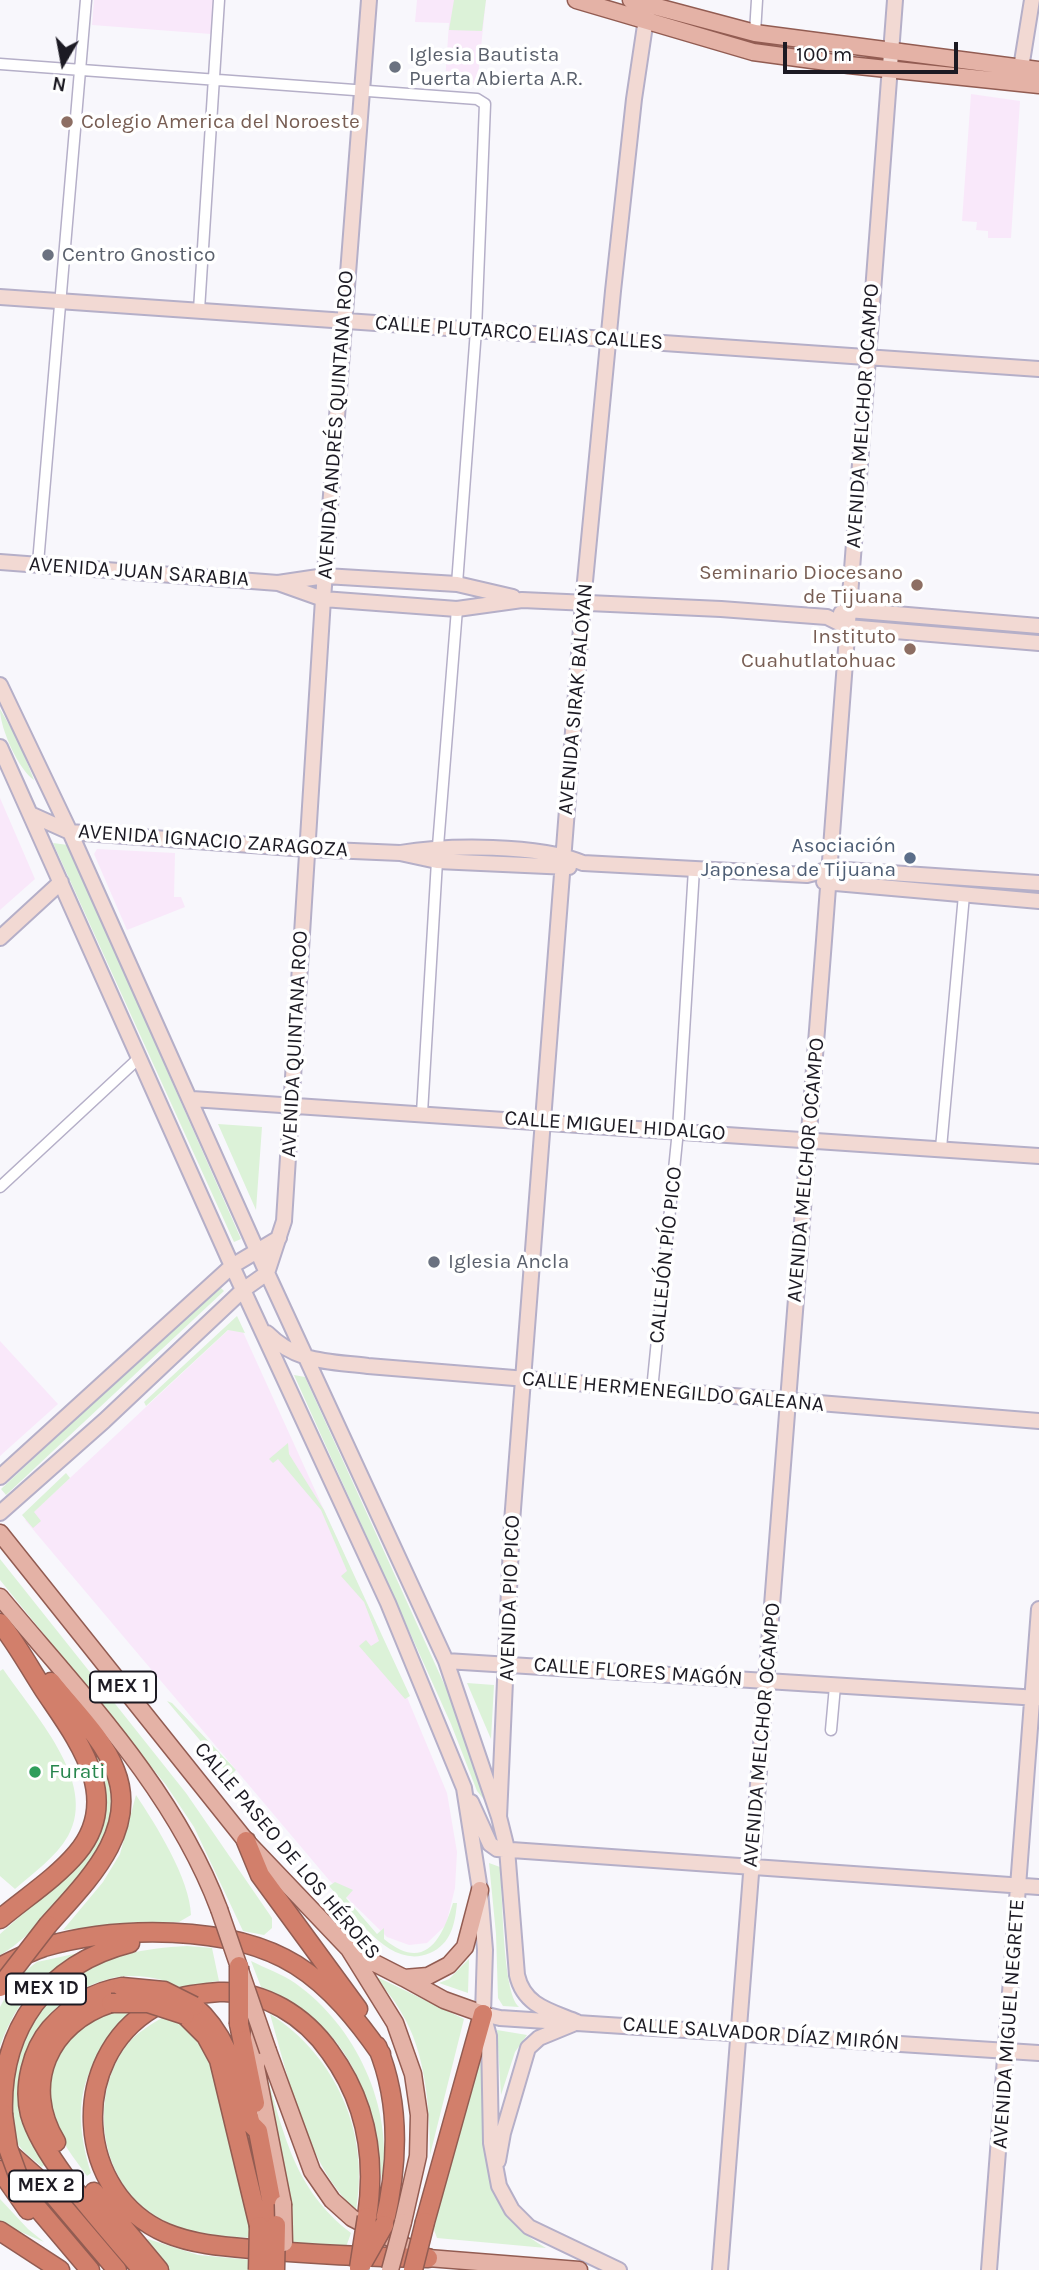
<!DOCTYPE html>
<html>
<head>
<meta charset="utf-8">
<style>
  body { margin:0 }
  #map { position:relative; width:1039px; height:2270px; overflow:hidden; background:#f8f7fc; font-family:Karla,sans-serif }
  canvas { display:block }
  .north { position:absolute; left:28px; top:28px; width:70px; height:70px; -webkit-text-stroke:5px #fff; paint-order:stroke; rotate:190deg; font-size:19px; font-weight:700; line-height:28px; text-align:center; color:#1c1a23 }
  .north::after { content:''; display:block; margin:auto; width:24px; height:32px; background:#1c1a23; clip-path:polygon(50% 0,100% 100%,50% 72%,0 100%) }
  .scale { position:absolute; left:783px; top:42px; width:175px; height:32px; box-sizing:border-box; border:4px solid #1c1a23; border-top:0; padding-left:9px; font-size:21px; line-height:24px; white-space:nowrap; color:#1c1a23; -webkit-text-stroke:5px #fff; paint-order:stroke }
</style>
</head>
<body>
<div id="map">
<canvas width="1039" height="2270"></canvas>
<div class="north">N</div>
<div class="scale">100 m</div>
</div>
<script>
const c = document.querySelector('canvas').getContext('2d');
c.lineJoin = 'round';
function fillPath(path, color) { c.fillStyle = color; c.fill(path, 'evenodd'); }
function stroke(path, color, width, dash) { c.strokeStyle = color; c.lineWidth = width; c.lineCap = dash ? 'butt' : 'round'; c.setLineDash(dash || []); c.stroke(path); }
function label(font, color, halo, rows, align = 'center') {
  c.font = font + ' Karla,sans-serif'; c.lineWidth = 7; c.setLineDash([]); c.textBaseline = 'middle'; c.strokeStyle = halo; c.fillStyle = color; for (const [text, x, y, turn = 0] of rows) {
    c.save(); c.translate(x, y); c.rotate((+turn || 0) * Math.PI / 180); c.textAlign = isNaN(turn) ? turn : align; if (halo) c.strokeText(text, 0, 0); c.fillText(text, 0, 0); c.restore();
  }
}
fillPath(new Path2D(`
  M94 0H214L211 34 92 25Z
  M417 0H486L477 85 445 82 449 23 415 22Z
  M971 94 1020 101 1011 238H988V231L976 230 977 222 962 221Z
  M0 798 35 879 0 910Z
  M97 849 175 853 174 897H181L185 907 127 930 94 854Z
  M238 1321 381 1635 447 1793 457 1852 455 1888 446 1925 427 1943 409 1945 387 1937 329 1880 25 1520Z
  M0 1341 58 1404 0 1456Z`), '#f9e8fa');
fillPath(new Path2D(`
  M454 0H486L482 31 449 30Z
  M0 709 19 742 34 780C19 770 0 729 0 709Z
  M53 843 68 845 241 1239 234 1242Z
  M218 1124 262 1127 256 1210Z
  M219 1286 224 1291 6 1495 1 1489Z
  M237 1316 245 1333 228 1330 146 1406 144 1402Z
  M294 1375 305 1377 460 1719 486 1802 477 1791 451 1724Z
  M288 1443 289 1454 324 1510 410 1696 405 1699 359 1646 366 1640 371 1646 379 1641 364 1602 341 1576 347 1571 321 1510 278 1459 273 1463 269 1459Z
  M66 1473 70 1478 34 1512 41 1521 33 1528 22 1515Z
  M0 1559 186 1793 272 1918V1928L264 1935 243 1931 194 1827 166 1785 0 1580Z
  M3 1669C32 1712 99 1782 68 1836 56 1857 33 1873 15 1889L0 1876V1671Z
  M467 1683 494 1685 491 1739Z
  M167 1701 172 1703 236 1770 230 1776Z
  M72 1719C82 1731 93 1744 102 1757 136 1812 96 1857 62 1896 45 1916 24 1942 0 1955V1934L84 1860 102 1823 103 1773Z
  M136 1795C156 1825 190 1879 191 1915L179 1922H138L63 1930 103 1882 120 1854Z
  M489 1863 500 1867C503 1895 502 1992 519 2007L503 2006 498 1998 496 1934Z
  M335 1882 353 1890 346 1898 377 1934 384 1928V1939C425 1973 442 1939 453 1903H457C455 1924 451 1944 430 1953 389 1971 354 1913 329 1886Z
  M187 1946 212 1948 219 1981C207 1982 194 1987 183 1987 176 1987 168 1982 162 1980 146 1976 125 1974 109 1979 24 2001 0 2094 45 2164L42 2167C33 2159 22 2152 16 2141 0 2094 26 2010 66 1981 101 1956 145 1948 187 1946Z
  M83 1952C39 1977 18 1998 0 2046V2007L16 1978 37 1962Z
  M469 1959 468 1993 439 1983 449 1979Z
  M251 1961C265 1968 282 1974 295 1983 356 2026 394 2107 382 2181 373 2092 349 2024 261 1987Z
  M375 1976 464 2019 430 2155C430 2109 426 2052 401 2012 394 1999 384 1988 375 1976Z
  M136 2007C85 2063 68 2097 91 2173L87 2176C74 2158 60 2141 54 2120 41 2075 60 2030 103 2011 112 2007 126 2008 136 2007Z
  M270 2014C336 2056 370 2133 356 2210 307 2167 288 2076 270 2014Z
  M165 2016 184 2026 197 2040 215 2074 254 2238C216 2236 178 2234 147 2210 98 2173 90 2093 127 2045 137 2032 152 2024 165 2016Z
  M497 2030 527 2035 515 2052 501 2095Z
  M483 2035C485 2115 466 2202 546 2248L437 2238 433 2227Z
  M265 2070C285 2136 294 2189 351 2233L346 2247 293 2243 290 2206Z
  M0 2199 28 2229 44 2242 0 2223Z
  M148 2239 198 2255 252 2260 251 2270H168L145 2242Z`), '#dcf2d8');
const street = new Path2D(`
  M755 33 757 0
  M0 64 477 99 485 104 476 330 457 584
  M199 310 219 0
  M38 563 86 0
  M438 846 457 609
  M422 1113 437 861
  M941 1148 964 895
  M0 1187 140 1057
  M652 1390 678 1130 694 869
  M831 1730 835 1686`);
const secondary = new Path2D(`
  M1021 68 1032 0
  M0 297 1039 369
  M0 562 278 583 325 576 457 584 513 597
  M278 583 323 599 457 609 522 600 721 609 827 617 847 627 1039 643
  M841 613 848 610 1039 626
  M0 685 70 832 267 1273 446 1661 499 1817 507 1849 517 1975C524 2006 550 2011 577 2022
  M0 747 232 1266 388 1603 464 1788 480 1890 485 1950 483 2014 489 2036 491 2143 499 2186 512 2210 529 2227 619 2270
  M30 814 70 832 307 849 400 853 437 861 569 867
  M400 853C447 845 539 844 583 863L807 875 831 869 1039 883
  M824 882 1039 901
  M0 938 61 882
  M192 1099 1039 1156
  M267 1333C297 1363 327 1361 368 1366L1039 1421
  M0 1477 232 1266 279 1238
  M0 1513 104 1421 243 1290 267 1273 284 1221 323 599 369 0
  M446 1661 1039 1698
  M471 1802 490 1844 497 1849 1039 1887
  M499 1817 512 1522 583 602 613 291 634 99 647 12
  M483 2014 500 2018 1039 2053
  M498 2161 503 2133 528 2048 539 2038 573 2024
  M720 2270C780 1513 839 757 895 0
  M989 2270 1039 1609`);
const primary = new Path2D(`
  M576 0 753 52 849 65 1039 85
  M631 0 755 33 1039 70
  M0 1533 246 1841 349 1949 395 2023 413 2074 419 2115 418 2156 403 2222
  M0 1597C81 1694 174 1789 219 1909
  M351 1951 404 1978 428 1976 449 1965 465 1947 480 1890
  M404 1978 444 2000 483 2014
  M259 2032 256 2067 283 2204
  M268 2051 312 2171 332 2200 352 2218 428 2258 579 2270`);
const highway = new Path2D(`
  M0 1623C17 1644 29 1667 44 1690 76 1738 124 1797 77 1853 56 1878 25 1898 0 1919
  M246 1841 260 1875 358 2009
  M48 1925C85 1883 140 1832 115 1770 103 1738 72 1709 51 1682
  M0 1967C14 1960 29 1952 44 1947 117 1926 230 1924 296 1965 331 1987 358 2021 381 2054
  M122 1987C92 1992 70 2006 50 2029 32 2050 23 2087 30 2114 43 2161 110 2231 142 2270
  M194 2006C230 2037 237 2080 251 2124L258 2131 276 2225
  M185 2015 206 2036 219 2060 259 2226
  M239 2024 255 2103
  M377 2046C401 2103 398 2166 384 2225
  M3 2114C0 2028 47 1964 130 1943
  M56 2142C21 2084 49 2023 111 2003
  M8 2152 44 2184 117 2270
  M0 2170 28 2210
  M24 2192 90 2270
  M94 2192 159 2270
  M367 2217C376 2158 366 2101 330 2052 305 2016 264 1990 219 1992 196 1994 173 1996 153 2008 67 2059 75 2194 166 2233 197 2246 232 2247 264 2250 319 2255 373 2257 428 2258
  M425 2222 483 2014
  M0 2231 60 2270`);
stroke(street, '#b5afc8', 13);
stroke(secondary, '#b5afc8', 18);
stroke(primary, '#925c52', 19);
stroke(highway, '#925c52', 21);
stroke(street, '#fff', 10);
stroke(secondary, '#f2d9d3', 14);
stroke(primary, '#e4b2a6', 16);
stroke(highway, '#d27f6b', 18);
const primaryBridge = new Path2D(`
  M219 1909 268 2051
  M283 2204 284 2243
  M390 2270 403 2222`);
const highwayBridge = new Path2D(`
  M239 1966V2024
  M0 1987 48 1925
  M122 1987 164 1991 194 2006
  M111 2003H148L185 2015
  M3 2114 8 2148 24 2192
  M363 2262 384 2225
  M359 2268 367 2217
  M258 2270 259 2226
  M275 2270 276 2225
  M413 2270 425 2222`);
stroke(primaryBridge, '#925c52', 19, []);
stroke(highwayBridge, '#925c52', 21, []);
stroke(primaryBridge, '#e4b2a6', 16);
stroke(highwayBridge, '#d27f6b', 18);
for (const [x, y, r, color] of [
  [395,67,7,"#6b7280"],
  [67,122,7,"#8d6e63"],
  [48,255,7,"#6b7280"],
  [917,585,7,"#8d6e63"],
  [910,649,7,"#8d6e63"],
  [910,858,7,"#5c6f8a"],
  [434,1262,7,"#6b7280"],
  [35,1772,7,"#2e9e5b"]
]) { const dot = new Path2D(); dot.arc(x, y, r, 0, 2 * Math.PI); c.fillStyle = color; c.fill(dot); stroke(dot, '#fff', 2.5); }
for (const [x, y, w] of [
  [123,1687,66],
  [46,1989,80],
  [46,2186,74]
]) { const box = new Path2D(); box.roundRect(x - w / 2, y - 15.5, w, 31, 5); c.fillStyle = '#fff'; c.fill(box); stroke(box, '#1c1a23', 2); }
label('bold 19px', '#1c1a23', null, [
  ["MEX 1",123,1687],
  ["MEX 1D",46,1989],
  ["MEX 2",46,2186]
]);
label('21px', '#5b616d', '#fff', [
  ["Iglesia Bautista",409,55],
  ["Puerta Abierta A.R.",409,79],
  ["Centro Gnostico",62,255],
  ["Iglesia Ancla",448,1262]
], 'left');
label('21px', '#785e54', '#fff', [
  ["Colegio America del Noroeste",81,122,"left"],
  ["Seminario Diocesano",903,573],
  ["de Tijuana",903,597],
  ["Instituto",896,637],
  ["Cuahutlatohuac",896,661]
], 'right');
label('21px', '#1c1a23', '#fff', [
  ["CALLE PLUTARCO ELIAS CALLES",519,333,4],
  ["AVENIDA MELCHOR OCAMPO",863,416,-86],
  ["AVENIDA ANDRÉS QUINTANA ROO",336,425,-86],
  ["AVENIDA JUAN SARABIA",139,572,4],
  ["AVENIDA SIRAK BALOYAN",576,699,-85],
  ["AVENIDA IGNACIO ZARAGOZA",213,841,4],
  ["AVENIDA QUINTANA ROO",295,1044,-87],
  ["CALLE MIGUEL HIDALGO",615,1126,4],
  ["AVENIDA MELCHOR OCAMPO",806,1170,-85],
  ["CALLEJÓN PÍO PICO",666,1255,-84],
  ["CALLE HERMENEGILDO GALEANA",673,1392,5],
  ["AVENIDA PIO PICO",510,1598,-88],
  ["CALLE FLORES MAGÓN",638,1672,4],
  ["AVENIDA MELCHOR OCAMPO",762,1735,-85],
  ["CALLE PASEO DE LOS HÉROES",287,1851,50],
  ["AVENIDA MIGUEL NEGRETE",1009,2024,-86],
  ["CALLE SALVADOR DÍAZ MIRÓN",761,2034,4]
]);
label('21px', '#4e5e75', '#fff', [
  ["Asociación",896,846],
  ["Japonesa de Tijuana",896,870]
], 'right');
label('21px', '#27864d', '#fff', [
  ["Furati",49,1772]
], 'left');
</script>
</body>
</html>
